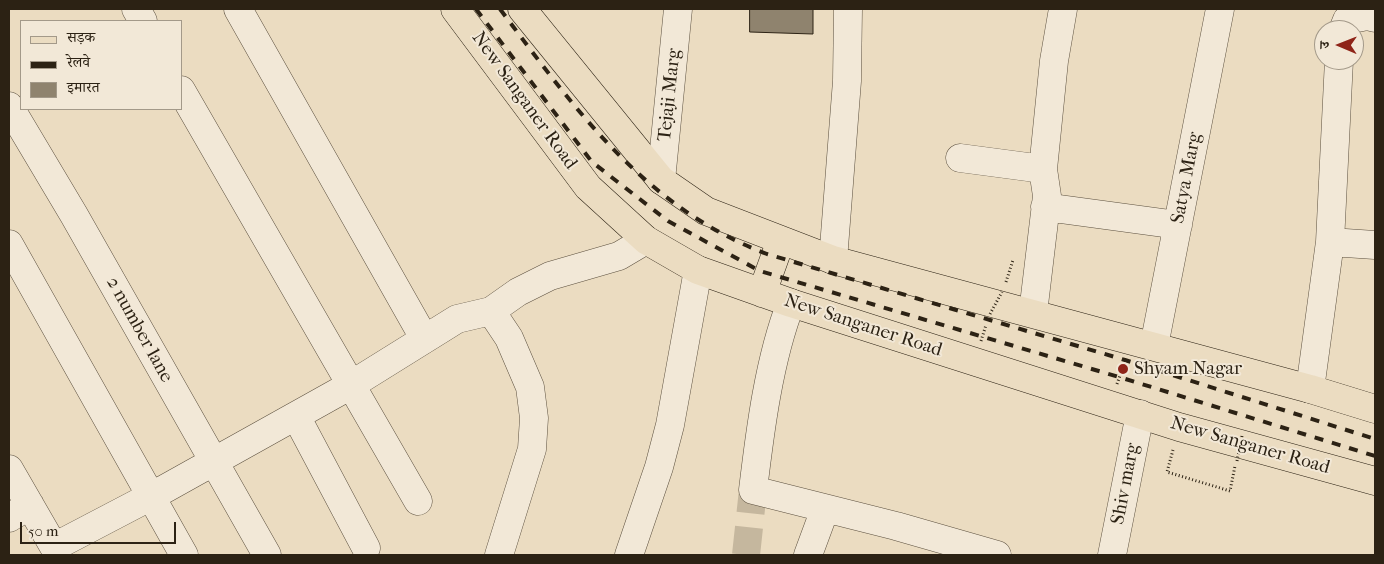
<!DOCTYPE html>
<html>
<head>
<meta charset="utf-8">
<style>
  body { margin:0 }
  #map { position:relative; width:1384px; height:564px; overflow:hidden; background:#ebdcc1; font-family:"IM FELL French Canon","Noto Serif Devanagari",serif }
  canvas { display:block }
  .frame { position:absolute; inset:0; border:10px solid #2c2214; pointer-events:none }
  .legend { position:absolute; left:20px; top:20px; width:162px; height:90px; box-sizing:border-box; background:#f2e8d7; border:1px solid #a39989; margin:0; padding:6px 9px; list-style:none; font-size:15px; color:#2c2214 }
  .legend li { display:flex; align-items:center; gap:10px; height:25px }
  .legend b { width:25px; border:1px solid #a39989 }
  .north { position:absolute; left:1314px; top:20px; width:50px; height:50px; box-sizing:border-box; background:#f2e8d7; border:1px solid #a39989; border-radius:50%; rotate:271deg; font-size:14px; font-weight:700; line-height:20px; text-align:center; color:#2c2214 }
  .north::after { content:''; display:block; margin:auto; width:18px; height:22px; background:#8f2418; clip-path:polygon(50% 0,100% 100%,50% 72%,0 100%) }
  .scale { position:absolute; left:20px; top:522px; width:156px; height:22px; box-sizing:border-box; border:2px solid #2c2214; border-top:0; padding-left:6px; font-size:15px; line-height:18px; white-space:nowrap; color:#2c2214; -webkit-text-stroke:4px #f2e8d7; paint-order:stroke }
</style>
</head>
<body>
<div id="map">
<canvas width="1384" height="564"></canvas>
<div class="frame"></div>
<ul class="legend">
<li><b style="height:6px;background:#ebdcc1"></b>सड़क</li>
<li><b style="height:6px;background:#2c2214"></b>रेलवे</li>
<li><b style="height:14px;background:#8f836e"></b>इमारत</li>
</ul>
<div class="north">उ</div>
<div class="scale">50 m</div>
</div>
<script>
const c = document.querySelector('canvas').getContext('2d');
c.lineJoin = 'round';
function fillPath(path, color) { c.fillStyle = color; c.fill(path, 'evenodd'); }
function stroke(path, color, width, dash) { c.strokeStyle = color; c.lineWidth = width; c.lineCap = dash ? 'butt' : 'round'; c.setLineDash(dash || []); c.stroke(path); }
function label(font, color, halo, rows, align = 'center') {
  c.font = font + ' "IM FELL French Canon",serif'; c.lineWidth = 4; c.setLineDash([]); c.textBaseline = 'middle'; c.strokeStyle = halo; c.fillStyle = color; for (const [text, x, y, turn = 0] of rows) {
    c.save(); c.translate(x, y); c.rotate((+turn || 0) * Math.PI / 180); c.textAlign = isNaN(turn) ? turn : align; if (halo) c.strokeText(text, 0, 0); c.fillText(text, 0, 0); c.restore();
  }
}
const building = new Path2D(`
  M750 9H813V34L750 32Z`);
fillPath(building, '#8f836e');
stroke(building, '#2c2214', 1);
stroke(new Path2D(`
  M746 555 753 490`), '#c5b79e', 28, [28, 14]);
const minor = new Path2D(`
  M136 9 143 21
  M238 9 424 338
  M1343 30 1347 20 1367 16 1375 18
  M181 90 418 501
  M9 106 74 215 267 555
  M960 158 1043 169
  M661 180 678 9
  M1045 207 1178 225
  M1330 242 1375 245
  M9 244 184 555
  M833 260 847 81 848 9
  M791 303C769 359 760 431 753 490L896 526 997 555
  M491 311 509 338 530 387 534 418 532 449 499 555
  M1033 313 1047 196 1043 169 1054 61 1063 9
  M1154 346 1220 9
  M1310 389 1330 242 1339 60
  M296 416 366 548
  M9 469 54 547 161 491 351 385 457 319 491 311 518 292 550 276 619 256 646 240
  M9 518 30 505
  M629 555 659 467 670 425 698 270
  M808 555 825 509
  M1112 555 1140 414`);
const major = new Path2D(`
  M455 9 588 187 646 240 698 270 791 303 1179 427 1375 481
  M522 9 661 180 706 211 833 260 1310 389 1375 409
  M762 293 781 240`);
stroke(minor, '#5c503f', 29);
stroke(major, '#2c2214', 29);
stroke(new Path2D(`
  M1006 282 1013 260
  M981 341 986 325
  M1117 384 1124 364
  M1173 450 1167 472 1230 491 1235 466`), '#2c2214', 3, [1, 2.5]);
stroke(minor, '#f2e8d7', 28);
stroke(major, '#ebdcc1', 28);
stroke(new Path2D(`
  M476 9 592 162 668 221 760 271 1119 377 1375 456
  M500 9C575 109 645 208 767 254L1125 360 1375 439`), '#2c2214', 4, [9, 9]);
stroke(new Path2D(`
  M990 314 1002 292
  M1237 461 1242 436`), '#2c2214', 3, [1, 2.5]);
for (const [x, y, r, color] of [
  [1123,369,6,"#8f2418"]
]) { const dot = new Path2D(); dot.arc(x, y, r, 0, 2 * Math.PI); c.fillStyle = color; c.fill(dot); stroke(dot, '#f2e8d7', 2); }
label('19px', '#2c2214', '#f2e8d7', [
  ["Tejaji Marg",670,95,-84],
  ["New Sanganer Road",524,101,54],
  ["Satya Marg",1187,178,-79],
  ["New Sanganer Road",863,326,18],
  ["2 number lane",139,330,61],
  ["New Sanganer Road",1250,446,16],
  ["Shiv marg",1126,484,-79]
]);
label('19px', '#2c2214', '#f2e8d7', [
  ["Shyam Nagar",1134,369]
], 'left');
</script>
</body>
</html>
